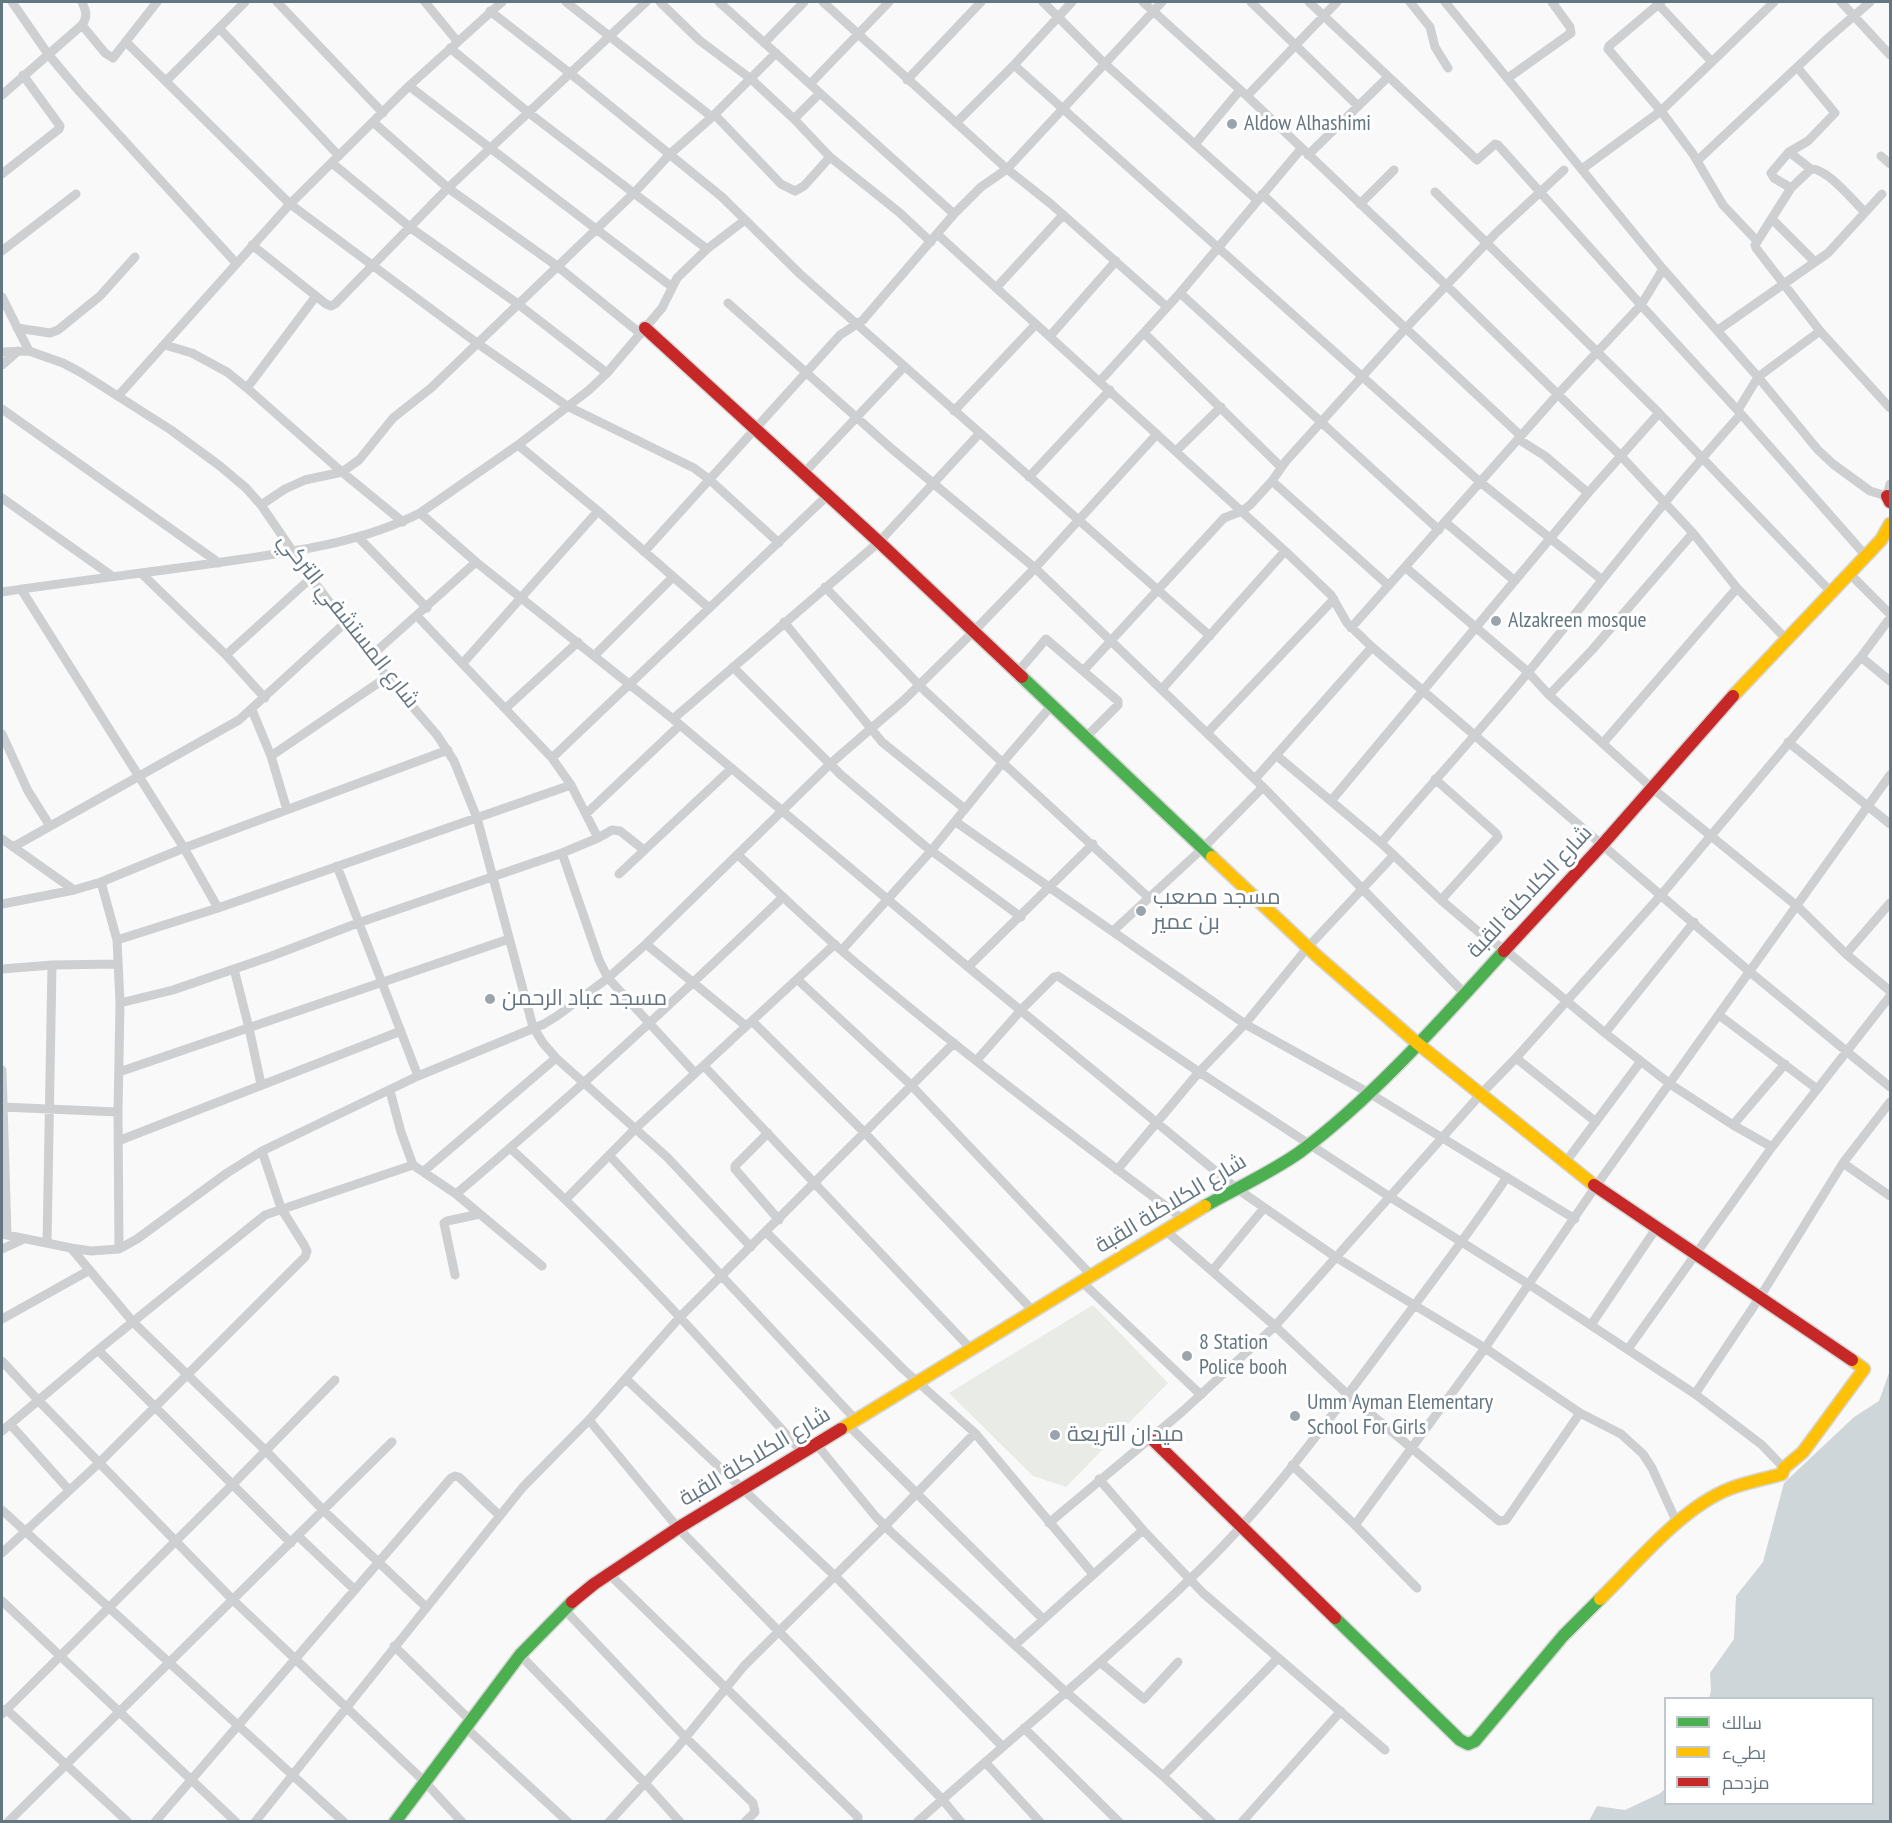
<!DOCTYPE html>
<html>
<head>
<meta charset="utf-8">
<style>
  body { margin:0 }
  #map { position:relative; width:1892px; height:1823px; overflow:hidden; background:#f9f9f9; font-family:"PT Sans Narrow",Cairo,sans-serif }
  canvas { display:block }
  .frame { position:absolute; inset:0; border:3px solid #657683; pointer-events:none }
  .legend { position:absolute; left:1664px; top:1697px; width:210px; height:108px; box-sizing:border-box; background:#fff; border:2px solid #c1c8cd; margin:0; padding:8px 10px; list-style:none; font-size:18px; color:#657683 }
  .legend li { display:flex; align-items:center; gap:12px; height:30px }
  .legend b { width:30px; border:2px solid #c1c8cd }
</style>
</head>
<body>
<div id="map">
<canvas width="1892" height="1823"></canvas>
<div class="frame"></div>
<ul class="legend">
<li><b style="height:8px;background:#4caf50"></b>سالك</li>
<li><b style="height:8px;background:#ffc107"></b>بطيء</li>
<li><b style="height:8px;background:#c62828"></b>مزدحم</li>
</ul>
</div>
<script>
const c = document.querySelector('canvas').getContext('2d');
c.lineJoin = 'round';
function fillPath(path, color) { c.fillStyle = color; c.fill(path, 'evenodd'); }
function stroke(path, color, width, dash) { c.strokeStyle = color; c.lineWidth = width; c.lineCap = dash ? 'butt' : 'round'; c.setLineDash(dash || []); c.stroke(path); }
function label(font, color, halo, rows, align = 'center') {
  c.font = font + ' "PT Sans Narrow",Cairo,sans-serif'; c.lineWidth = 6; c.setLineDash([]); c.textBaseline = 'middle'; c.strokeStyle = halo; c.fillStyle = color; for (const [text, x, y, turn = 0] of rows) {
    c.save(); c.translate(x, y); c.rotate((+turn || 0) * Math.PI / 180); c.textAlign = isNaN(turn) ? turn : align; if (halo) c.strokeText(text, 0, 0); c.fillText(text, 0, 0); c.restore();
  }
}
fillPath(new Path2D(`
  M1093 1305 1168 1383 1066 1487 1033 1476 949 1393Z`), '#e8ebe6');
fillPath(new Path2D(`
  M1890 1370V1821H1589L1597 1806 1625 1810 1659 1794 1665 1789 1666 1804H1872V1698H1709L1711 1691 1710 1673 1734 1639 1736 1596 1763 1562 1784 1483 1854 1417 1879 1401Z`), '#ced6d9');
const fast = new Path2D(`
  M1022 677 1212 857
  M1205 1206C1235 1189 1272 1172 1300 1152 1374 1097 1442 1019 1504 951
  M1335 1618 1460 1740 1468 1744 1475 1741 1563 1636 1600 1599
  M395 1822 520 1655 572 1602`);
const slow = new Path2D(`
  M1733 696 1881 540 1890 524
  M1212 857 1317 956 1417 1043 1594 1185
  M841 1429 1205 1206
  M1600 1599C1637 1563 1681 1508 1729 1489 1746 1482 1765 1479 1782 1474L1784 1468 1803 1452 1864 1369 1852 1360`);
const jam = new Path2D(`
  M645 328 879 542 1022 677
  M1887 496 1890 502
  M1504 951 1602 845 1733 696
  M1594 1185 1852 1360
  M1151 1438 1335 1618
  M572 1602 594 1584 678 1528 841 1429`);
stroke(fast, '#d5d6d7', 15);
stroke(slow, '#d5d6d7', 15);
stroke(jam, '#d5d6d7', 15);
stroke(new Path2D(`
  M12 2 48 54 79 91 236 263
  M277 2 383 113
  M425 2 457 41
  M566 2 712 117
  M660 2 699 40 751 79 794 119 830 157 900 213 931 242
  M719 2 954 214
  M823 2 1007 169 1051 204 1167 307
  M1043 2 1104 63 1257 200
  M1143 2 1247 96 1446 285 1621 456 1693 533 1737 588 1787 640
  M1251 2 1358 106
  M1309 2 1477 160 1495 144 1498 145 1641 305 1741 414 1866 556
  M1410 2 1430 27 1435 47 1448 68
  M1445 2 1663 269 1758 377 1818 450 1833 464 1870 491 1890 497
  M1661 2 1609 46 1608 49 1661 111 1693 154 1723 205 1757 241
  M1841 2 1890 55
  M1658 4 1712 62
  M490 11 571 74 722 197 800 274 1210 636
  M82 25 105 53 113 58 157 2
  M219 28 339 156
  M126 42 290 204 477 343 567 406 694 468 710 480 779 543
  M764 43 804 2
  M450 48 529 113 707 249
  M1014 65 1480 482 1601 579
  M1508 78 1571 33 1570 27 1552 2
  M907 80 981 2
  M166 81 245 2
  M811 83 889 2
  M409 86 672 287
  M2 95 82 25C88 16 86 11 82 2
  M1247 96 1337 2
  M715 115 781 184 795 191 804 186 830 157
  M794 119 820 93
  M373 122 448 188 557 266 641 334
  M956 123 1014 65 1072 2
  M1195 144 1240 90
  M1789 152 1811 169C1827 168 1853 201 1865 212
  M1308 155 1388 77
  M1881 156 1890 164
  M1698 160 1826 40 1870 2
  M332 163 411 228 518 304 607 373
  M1582 169 1661 111 1774 2
  M1811 169 1791 188 1755 245 1756 248 1820 331 1890 408
  M2 174 59 129 60 126 23 75
  M1791 188 1774 178 1771 173 1789 152 1808 141 1835 113 1797 67
  M1435 192 1659 413 1832 593
  M1262 194 1521 436
  M1360 204 1394 170
  M1772 219 1815 262
  M937 234 1285 551 1331 595 1347 623 1372 647 1750 972 1890 1087
  M252 245 326 304 331 306 335 304 448 188 646 2
  M2 251 76 194
  M996 288 1063 215
  M1180 293 1439 530
  M2 297 29 351
  M728 303 892 449 1035 568 1263 787 1465 994
  M17 328 50 333 58 330 100 296 135 257
  M1718 330 1828 253 1882 194
  M1144 333 1281 467
  M1050 336 1116 261
  M165 345 192 353 227 372 247 388 342 472 403 522
  M2 352 29 351 63 363 80 372 171 430 220 466 246 488 261 505 311 578 387 677 437 735 454 761 477 818 533 1027 543 1043 556 1058 667 1157 751 1247
  M2 365 18 351
  M1100 381 1180 293 1301 149
  M247 388 316 296
  M119 395 290 204 409 86 502 2
  M2 409 219 563
  M1738 410 1758 377 1820 331
  M954 411 1036 324
  M1518 439 1545 456 1588 493
  M518 445 598 511 709 608
  M1176 451 1221 407
  M804 473 904 367
  M1029 477 1110 390
  M1272 481 1388 585
  M1887 496 1890 484
  M2 498 112 576
  M261 505 285 489 305 480 342 472 359 460 393 418 431 388 635 192 670 154 712 117 776 53
  M420 513 476 562 673 719 968 967 1236 1188 1337 1258 1485 1348 1580 1413 1621 1434 1643 1454 1652 1468 1677 1523
  M1445 522 1515 581
  M358 537 427 608
  M644 552 840 335 863 320 954 214 981 187 1007 169 1162 2
  M1405 567 1528 672 1549 695 1652 788 1797 906 1846 954 1890 991
  M141 573 226 655 265 698
  M1850 574 1890 614
  M825 587 924 690 1148 897
  M21 589 184 848 218 908
  M2 592C82 580 162 571 243 559 303 550 365 541 420 513L518 445 589 390 607 373 662 308 677 278 707 249 745 220
  M418 617 552 758 571 785 598 838
  M784 622 882 742 965 809
  M1351 628 1558 394 1641 305 1663 269
  M226 655 311 578
  M371 656 476 562
  M594 656 673 577
  M1861 657 1890 681
  M463 663 598 511
  M733 667 841 775 925 846 1021 917
  M1084 670 1224 518 1242 511 1250 505 1272 481 1286 461 1405 329 1496 233 1564 170
  M1017 673 1046 639 1118 701V705L1086 737
  M1162 689 1285 551
  M1549 695 1592 650 1693 533
  M506 708 578 642
  M252 710 271 756 287 810
  M673 719 879 542 979 434
  M1207 733 1334 599
  M2 734 28 791 50 826
  M1788 742 1890 824
  M1603 743 1737 588
  M1276 755 1381 843 1441 900 1481 934 1504 949 1605 1033 1670 1084 1733 1125 1772 1147
  M271 756 387 677
  M552 758 828 495
  M1255 779 1372 647
  M1435 779 1496 833 1498 837 1441 900
  M1331 801 1588 493 1659 413
  M587 813 680 725
  M956 822 1245 1024 1369 1093 1575 1219
  M2 839 74 890
  M1381 843C1430 785 1482 729 1530 670 1600 584 1667 496 1741 414
  M13 847 239 720 345 623
  M562 853 599 960 608 978 695 1073
  M738 855C773 887 807 920 842 951 952 1045 1067 1132 1183 1219
  M337 866 418 1076
  M619 874 732 768
  M101 882 117 940 120 1003 118 1112 119 1249
  M2 904 74 890 101 882 184 848 448 750
  M1113 931 1203 848 1263 787
  M117 940 218 908 571 785
  M646 944 746 1026
  M842 950 931 851 1003 762 1052 705
  M1846 954 1890 903
  M968 967 1093 844
  M2 969 52 965 117 964
  M234 969 249 1028 261 1084
  M798 980 911 1085 1092 1276
  M120 1003 173 990 269 957 358 923 562 853 598 838 612 830 620 831 644 850
  M1719 1015 1817 1089
  M752 1021 864 1132 1034 1312
  M1605 1033 1694 922
  M1516 1058 1596 1122
  M976 1061 1022 1009 1054 977 1058 976 1199 1072 1390 1197 1530 1285 1695 1394 1762 1445 1784 1468
  M704 1066 971 1349
  M2 1070 7 1235
  M119 1072 509 939
  M390 1091 401 1132 413 1165 456 1194 542 1266
  M2 1107 118 1112
  M1733 1125 1785 1064
  M768 1133 735 1166V1169L779 1220
  M118 1141 401 1031
  M510 1148C615 1243 709 1348 803 1453
  M609 1155 856 1420
  M1565 1163 1641 1061
  M1843 1163 1890 1196
  M1117 1170 1199 1072 1245 1024 1308 947 1394 855
  M424 1171 556 1058
  M456 1194C569 1099 677 999 783 897
  M566 1199 635 1129 835 944
  M1165 1230 1275 1326 1348 1395 1499 1521 1506 1520 1580 1413
  M766 1232 903 1369 975 1433 1093 1574
  M2 1234 71 1248 91 1251 119 1249 137 1239 227 1173 262 1151 418 1076 544 1024 557 1016 608 978 646 944 830 764 903 701 973 632 1035 568 1157 434
  M47 1243 52 965
  M71 1248 133 1322 265 1450 324 1511 425 1606
  M2 1249 24 1239
  M1212 1271 1264 1208
  M455 1275 444 1223 447 1221 480 1214
  M1082 1282 1201 1395
  M2 1319 88 1271
  M1591 1325 1657 1227
  M1628 1349 1772 1147 1890 996
  M98 1350 291 1543
  M2 1361 38 1400 233 1600 425 1782 462 1822
  M626 1379 835 1576 1002 1746
  M1695 1394 1760 1297 1843 1163 1890 1102
  M589 1420 678 1528 942 1799 961 1822
  M10 1424 69 1490
  M848 1425 1043 1619
  M2 1431 98 1350 265 1215 413 1165
  M817 1445 876 1517 891 1532 1066 1692 1163 1776 1212 1822
  M1292 1465 1355 1525 1417 1588
  M1099 1479 1143 1530 1203 1593 1385 1750
  M2 1510 344 1822
  M1049 1523 1183 1411 1275 1326 1480 1095 1516 1058 1662 894 1861 657 1890 618
  M1355 1525 1485 1348 1596 1186 1890 775
  M298 1536 355 1590
  M2 1553 99 1463 305 1257 307 1251 304 1245 281 1208 262 1151
  M609 1574 854 1813 858 1817 857 1822
  M2 1601 236 1822
  M564 1609 685 1737 753 1803 755 1812 745 1822
  M1015 1645 1143 1530
  M394 1646 470 1720
  M520 1655 645 1783 680 1822
  M1100 1662 1144 1699 1178 1662
  M6 1709 128 1822
  M2 1714 233 1484 335 1380
  M465 1727 568 1822
  M1024 1728 1119 1822
  M985 1762 1040 1822
  M1163 1776 1278 1658
  M8 1822 392 1442
  M155 1822 451 1478 455 1476 459 1477 499 1515
  M255 1822 523 1487 589 1420 680 1317 954 1043
  M609 1822 677 1748 744 1666 885 1526 975 1433
  M917 1822C1008 1741 1102 1664 1189 1580 1260 1513 1320 1432 1378 1354 1422 1295 1466 1238 1507 1177
  M1242 1822 1341 1711`), '#cecfd0', 9);
stroke(fast, '#4caf50', 12);
stroke(slow, '#ffc107', 12);
stroke(jam, '#c62828', 12);
for (const [x, y, r, color] of [
  [1232,124,6,"#99a4ac"],
  [1496,621,6,"#99a4ac"],
  [1141,911,6,"#99a4ac"],
  [490,999,6,"#99a4ac"],
  [1187,1356,6,"#99a4ac"],
  [1295,1416,6,"#99a4ac"],
  [1055,1435,6,"#99a4ac"]
]) { const dot = new Path2D(); dot.arc(x, y, r, 0, 2 * Math.PI); c.fillStyle = color; c.fill(dot); stroke(dot, '#fff', 2); }
label('22px', '#657683', '#fff', [
  ["Aldow Alhashimi",1244,124],
  ["Alzakreen mosque",1508,621],
  ["مسجد مصعب",1153,898],
  ["بن عمير",1153,923],
  ["مسجد عباد الرحمن",502,999],
  ["8 Station",1199,1343],
  ["Police booh",1199,1368],
  ["Umm Ayman Elementary",1307,1403],
  ["School For Girls",1307,1428],
  ["ميدان التريعة",1067,1435]
], 'left');
label('22px', '#657683', '#fff', [
  ["شارع المستشفي التركي",348,621,52],
  ["شارع الكلاكلة القبة",1530,892,-47],
  ["شارع الكلاكلة القبة",1171,1204,-31],
  ["شارع الكلاكلة القبة",755,1457,-31]
]);
</script>
</body>
</html>
